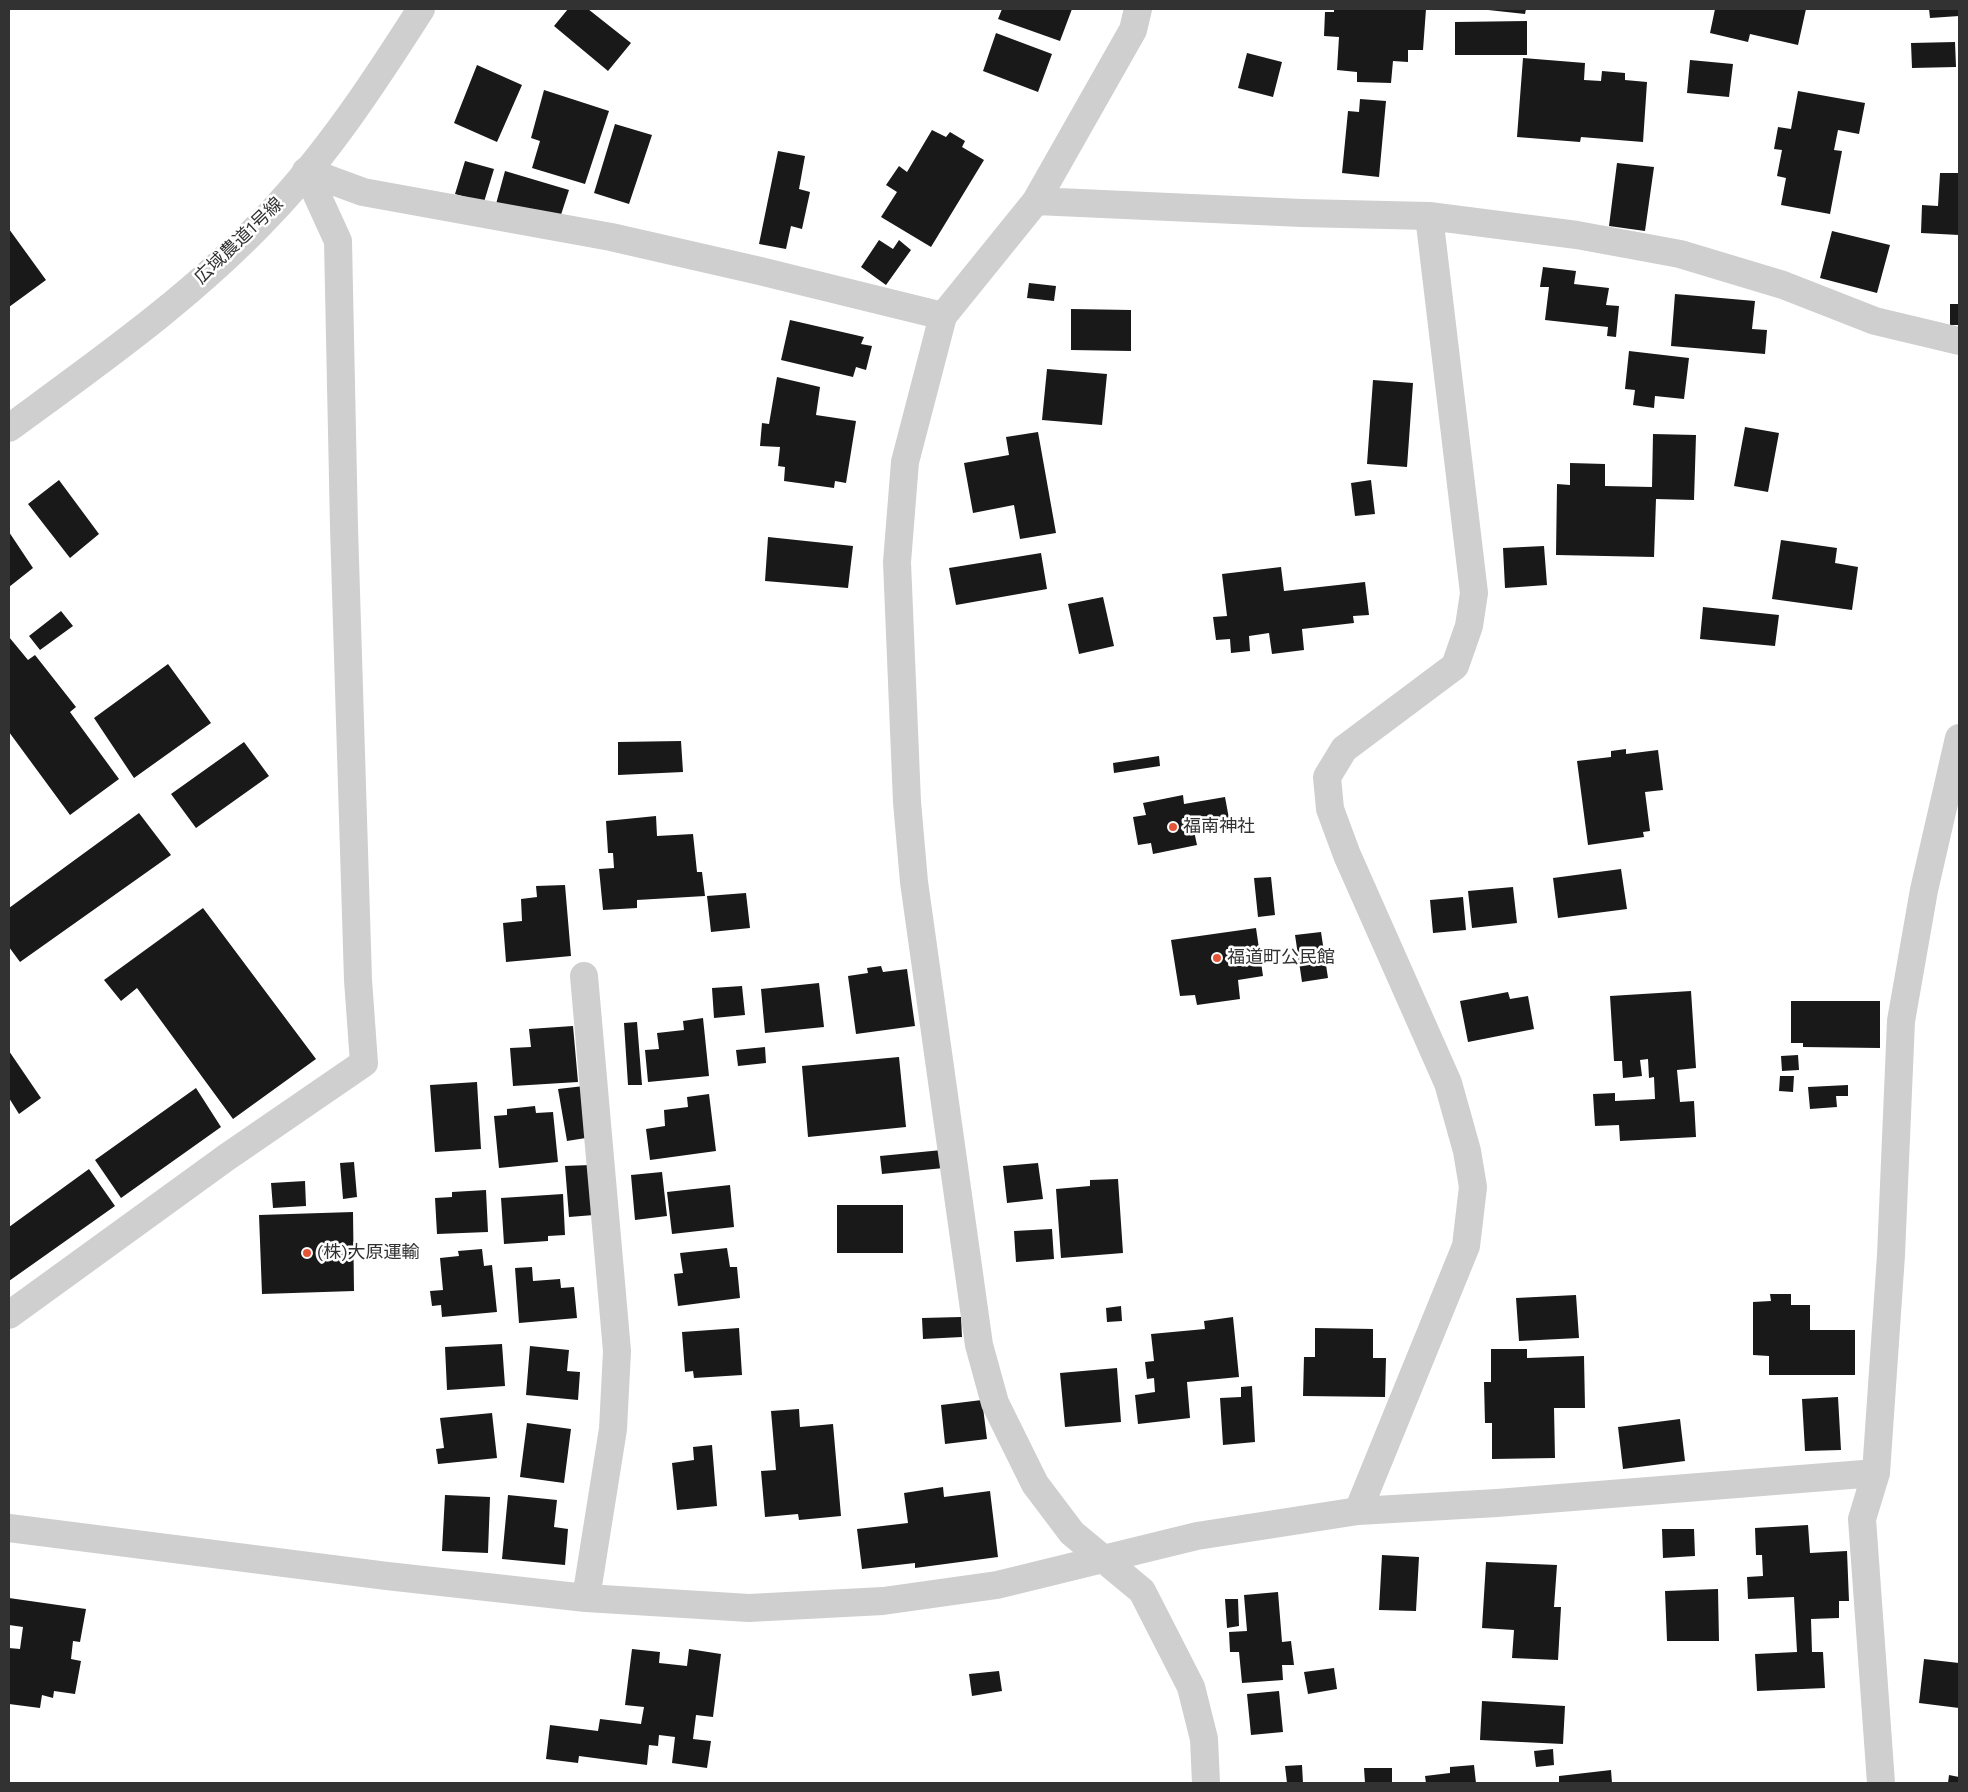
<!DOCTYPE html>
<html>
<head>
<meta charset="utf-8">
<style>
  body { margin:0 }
  #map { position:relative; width:1968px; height:1792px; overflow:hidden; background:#fff; font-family:"Work Sans",sans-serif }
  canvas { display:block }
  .frame { position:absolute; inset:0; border:10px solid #323232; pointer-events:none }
</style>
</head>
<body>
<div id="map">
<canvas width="1968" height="1792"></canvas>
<div class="frame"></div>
</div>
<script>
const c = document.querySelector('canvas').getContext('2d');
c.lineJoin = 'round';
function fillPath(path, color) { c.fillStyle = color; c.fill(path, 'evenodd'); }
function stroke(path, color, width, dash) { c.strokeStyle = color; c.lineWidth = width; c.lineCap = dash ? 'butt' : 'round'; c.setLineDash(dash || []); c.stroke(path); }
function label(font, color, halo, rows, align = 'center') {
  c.font = font + ' "Work Sans","Noto Sans JP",sans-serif'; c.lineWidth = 5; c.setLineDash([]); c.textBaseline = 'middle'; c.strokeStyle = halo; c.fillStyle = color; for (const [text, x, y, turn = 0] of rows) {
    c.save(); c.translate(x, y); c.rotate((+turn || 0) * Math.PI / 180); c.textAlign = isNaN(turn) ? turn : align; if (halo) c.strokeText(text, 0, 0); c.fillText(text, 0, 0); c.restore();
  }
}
fillPath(new Path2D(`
  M568 9H588L631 43 608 71 554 26Z
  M1002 9H1072L1060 41 998 19Z
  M1334 9H1426L1423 50H1408V62L1393 61 1391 83 1357 82V72L1337 70 1339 37 1324 36 1325 12H1334Z
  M1479 9H1526L1525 14Z
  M1715 9H1806L1798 45 1750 34 1748 42 1710 33Z
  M1929 9H1959V16L1930 18Z
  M1527 21V55H1455V22Z
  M996 33 1052 54 1038 92 983 71Z
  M1955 42 1956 67 1912 68 1911 43Z
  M1247 53 1282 62 1273 97 1238 88Z
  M1523 58 1585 63 1584 80 1601 81 1602 71 1625 73V80L1647 82 1643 142 1581 137 1580 142 1517 137Z
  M1690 60 1733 64 1729 97 1687 93Z
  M477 65 522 85 497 142 454 123Z
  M544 90 609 111 585 184 532 168 540 141 531 138Z
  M1798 91 1865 103 1859 134 1838 130 1834 150 1842 151 1830 214 1781 205 1786 178 1777 176 1782 150 1774 149 1778 127 1791 129Z
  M1360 99 1386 101 1379 177 1342 173 1348 111 1359 112Z
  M615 124 652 135 629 204 594 193Z
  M932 130 946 137 950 132 965 141 962 147 984 160 931 247 881 217 897 192 886 185 899 166 907 172Z
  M778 151 805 156 799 189 810 192 802 229 791 226 786 249 759 244Z
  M465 161 494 169 484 202 455 194Z
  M1617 163 1654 167 1645 231 1609 226Z
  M505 171 569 190 559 221 496 204Z
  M1940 173H1959V235L1921 233 1922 205 1938 206Z
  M9 229 46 280 9 307Z
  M1832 231 1890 245 1877 293 1820 278Z
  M879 240 893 249 899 240 911 250 886 285 861 267Z
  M1543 267 1576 271 1574 284 1609 288 1606 305 1619 306 1616 337 1607 336 1608 327 1545 320 1549 287H1540Z
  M1029 283 1056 286 1054 301 1027 298Z
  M1675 294 1755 301 1752 329 1767 330 1765 354 1671 346Z
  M1950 304H1959V325H1950Z
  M1071 309 1131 310V351L1071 350Z
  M790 320 864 337 861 344 872 346 866 370 856 367 853 377 781 360Z
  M1629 351 1689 358 1684 399 1655 396 1654 408 1633 405 1635 390 1625 389Z
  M1047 369 1107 374 1102 425 1042 420Z
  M777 377 820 387 816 415 856 421 846 483 835 481 834 488 784 481 785 467 778 466 780 447 760 446 762 423 769 424Z
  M1373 380 1413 383 1407 467 1367 464Z
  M1745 427 1779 433 1768 492 1734 486Z
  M1038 432 1056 533 1020 539 1014 505 973 513 964 463 1009 455 1006 437Z
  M1653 434 1696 435 1694 500 1656 499 1654 557 1556 555 1557 484 1570 485V463L1605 464V486L1652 487Z
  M59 480 99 534 70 558 28 504Z
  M1371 480 1375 514 1355 516 1351 483Z
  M9 532 33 568 9 587Z
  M768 537 853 546 848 588 765 581Z
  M1781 540 1837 548 1835 563 1858 567 1852 610 1772 599Z
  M1544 546 1547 585 1505 588 1503 548Z
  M1041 553 1047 589 956 605 949 568Z
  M1281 567 1284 591 1365 582 1369 615 1353 616 1354 623 1302 629 1304 650 1272 654 1269 633 1249 636 1250 651 1231 653 1230 639 1216 640 1213 617 1227 616 1222 574Z
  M1103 597 1114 646 1079 654 1068 604Z
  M1703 607 1779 615 1775 646 1700 639Z
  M61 611 73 626 40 650 29 636Z
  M9 637 28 660 35 655 76 707 70 712 119 779 70 815 9 732Z
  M168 664 211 723 134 778 94 718Z
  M681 741 683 772 618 775V742Z
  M244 742 269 776 196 828 171 794Z
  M1626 749V754L1658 750 1663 790 1645 792 1650 831 1643 832 1644 837 1588 845 1577 761 1611 757V751Z
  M1159 756 1160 766 1114 773 1113 763Z
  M1183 795 1184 804 1225 797 1230 824 1194 831 1197 845 1153 854 1151 843 1138 845 1133 817 1146 815 1143 803Z
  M139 813 171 855 20 962 9 947V908Z
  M656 816 657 836 693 834 697 872H702L705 896 637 900V908L603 910 599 869 614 868 613 853H608L606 821Z
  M1621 869 1627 909 1558 918 1553 878Z
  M1271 877 1275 915 1258 917 1254 878Z
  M565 885 571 956 506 962 503 923 522 921 521 899 537 897 536 886Z
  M1513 887 1517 923 1472 928 1468 891Z
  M746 893 750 928 711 932 707 896Z
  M1463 897 1466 930 1433 933 1430 900Z
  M203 908 316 1059 233 1119 137 988 121 1001 104 980Z
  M1256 928 1263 976 1238 980 1240 999 1197 1005 1195 995 1180 996 1171 940Z
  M1321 932 1328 978 1302 982 1295 935Z
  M881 966 883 972 907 969 915 1026 856 1034 848 976 868 973 867 968Z
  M819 983 824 1027 765 1033 761 989Z
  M742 986 745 1015 714 1018 712 988Z
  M1691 991 1696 1068 1677 1070 1680 1102 1694 1101 1696 1137 1620 1141 1619 1125 1595 1126 1593 1094 1615 1093V1101L1655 1099 1654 1077 1649 1078 1648 1059 1640 1060 1642 1076 1623 1078 1622 1061H1614L1610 996Z
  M1508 992 1510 999 1528 996 1534 1029 1468 1042 1460 1001Z
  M1791 1001H1880V1048L1803 1047V1043H1791Z
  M703 1018 709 1076 648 1082 645 1050 659 1049 657 1033 684 1030 683 1021Z
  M637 1022 642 1085H628L624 1023Z
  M573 1026 578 1082 513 1086 510 1048 531 1047 529 1029Z
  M765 1047 766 1063 738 1066 736 1050Z
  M9 1051 41 1098 19 1114 9 1098Z
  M1798 1055 1799 1070 1782 1071 1781 1056Z
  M899 1057 906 1127 808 1137 802 1066Z
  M1780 1076H1794L1793 1092 1779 1091Z
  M477 1082 481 1149 435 1152 430 1085Z
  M1848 1085V1096H1836L1837 1107 1810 1109 1808 1087Z
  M584 1086 592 1137 567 1141 558 1089Z
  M196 1088 221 1127 121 1198 95 1160Z
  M709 1094 716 1151 650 1160 646 1129 665 1126 664 1110 688 1107 687 1097Z
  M535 1106 536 1113 553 1112 558 1162 499 1168 494 1116 507 1115V1109Z
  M942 1150 944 1168 882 1174 880 1156Z
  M354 1162 357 1197 343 1199 340 1163Z
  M1038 1163 1043 1199 1007 1203 1003 1166Z
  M590 1165 594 1215 569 1217 565 1166Z
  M89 1169 115 1206 9 1281V1227Z
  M662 1172 667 1216 635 1220 631 1175Z
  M1118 1179 1123 1253 1061 1258 1056 1189 1090 1186V1180Z
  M305 1181 306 1206 273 1208 271 1183Z
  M730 1185 734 1227 672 1234 667 1192Z
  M486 1190 488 1232 437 1234 435 1198 452 1197V1192Z
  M563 1194 565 1235 548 1236V1241L504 1244 501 1198Z
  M837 1205H903V1253H837Z
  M353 1212 354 1291 262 1294 259 1215Z
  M1052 1229 1054 1259 1016 1262 1014 1231Z
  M727 1248 730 1267H737L740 1298 678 1306 674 1274 683 1273 680 1253Z
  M482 1249 484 1266 492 1265 497 1312 442 1317 441 1305 432 1306 430 1291 443 1290 440 1258 459 1256 458 1251Z
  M532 1267 533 1281 560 1279 561 1288 574 1287 577 1318 519 1323 515 1268Z
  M1770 1294H1791V1305H1810V1330H1855V1375H1769V1356L1753 1355V1302L1771 1301Z
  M1576 1295 1579 1338 1519 1341 1516 1298Z
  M1121 1306 1122 1321 1107 1322 1106 1308Z
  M961 1317 962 1337 923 1339 922 1318Z
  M1233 1317 1239 1377 1187 1382 1190 1418 1138 1424 1135 1395 1155 1392 1154 1378 1147 1379 1145 1362 1154 1361 1151 1334 1205 1329 1204 1321Z
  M739 1328 742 1375 694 1378 693 1371 685 1372 682 1332Z
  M1315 1328 1373 1329V1358H1386L1385 1397 1303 1396 1304 1357H1315Z
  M502 1344 505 1386 447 1390 445 1347Z
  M530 1346 569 1350 567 1371 580 1372 578 1400 526 1395Z
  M1491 1349H1527V1358L1584 1356 1585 1408H1554L1555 1458 1492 1459V1423H1485L1484 1382H1491Z
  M1117 1368 1121 1422 1065 1427 1060 1373Z
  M1252 1386 1255 1442 1223 1445 1220 1398 1241 1397V1387Z
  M1838 1397 1841 1450 1805 1451 1802 1399Z
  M982 1400 987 1439 945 1444 941 1405Z
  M799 1409 800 1427 833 1424 841 1516 799 1520 798 1514 765 1517 761 1471 776 1470 771 1411Z
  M492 1413 497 1458 438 1464 436 1449 444 1448 440 1418Z
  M1680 1419 1685 1461 1623 1469 1618 1427Z
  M527 1423 571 1429 564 1483 520 1477Z
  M712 1445 717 1506 677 1510 672 1463 694 1460 693 1447Z
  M943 1487 944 1497 990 1491 998 1557 915 1568V1563L862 1569 857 1529 908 1523 904 1493Z
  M445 1495 490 1497 488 1553 442 1551Z
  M508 1495 557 1500 554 1527 568 1529 565 1565 502 1559Z
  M1808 1525 1810 1553 1847 1551 1849 1601H1839V1618L1811 1619 1812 1652H1823L1825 1688 1757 1691 1755 1654 1797 1652 1794 1597 1748 1599 1747 1577 1763 1576 1762 1555H1756L1755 1528Z
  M1662 1529H1694L1695 1556 1663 1558Z
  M1382 1555 1419 1557 1416 1611 1379 1610Z
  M1486 1562 1557 1565 1554 1607H1561L1558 1660 1512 1658 1514 1630 1482 1628Z
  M1718 1589 1719 1641H1667L1665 1591Z
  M1278 1592 1282 1642 1291 1641 1294 1665H1282L1283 1680 1242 1683 1239 1652H1230L1229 1632 1247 1631 1244 1595Z
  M9 1598 86 1609 80 1642 73 1641 71 1659 81 1661 75 1694 54 1691 53 1698 42 1695 40 1708 9 1704V1648L20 1649 23 1627 9 1625Z
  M1225 1599H1238L1239 1626 1227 1628Z
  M632 1649 660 1652 659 1663 687 1666 689 1649 721 1654 713 1717 696 1715 693 1739 711 1741 707 1768 672 1763 675 1737 659 1735 658 1746 649 1745 647 1765 579 1756 578 1763 546 1759 550 1725 598 1731 600 1719 641 1724 644 1707 625 1705Z
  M1924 1659 1959 1663V1708L1919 1703Z
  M1334 1668 1337 1689 1308 1694 1304 1672Z
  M999 1671 1002 1691 972 1696 969 1674Z
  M1279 1691 1283 1732 1251 1735 1247 1694Z
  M1482 1701 1565 1706 1563 1744 1480 1740Z
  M1553 1749 1554 1765 1536 1767 1534 1751Z
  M1302 1765 1303 1783H1287L1285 1766Z
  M1474 1765 1476 1783H1426L1425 1776 1450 1773V1767Z
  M1364 1768H1392V1783H1365Z
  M1611 1770 1612 1783H1559V1776Z
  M1949 1775 1959 1777V1783H1948Z`), '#191919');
stroke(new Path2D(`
  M1138 9 1133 30 1036 201 943 316 905 462 897 562 907 802 914 882 979 1345 995 1403 1035 1484 1072 1533 1142 1591 1191 1687 1204 1739 1206 1783
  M1036 201 1302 213 1429 216 1577 235 1680 254 1783 285 1875 321 1959 341
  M584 976 617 1351 613 1429 586 1598
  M9 1315 227 1157 364 1063 358 980 344 527 338 241 306 171 363 192 611 237 760 271 943 316
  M1358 1511 1466 1246 1473 1187 1467 1151 1448 1083 1347 855 1330 809 1327 777 1344 749 1455 666 1469 626 1474 593 1429 216
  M9 1528 387 1576 586 1598 749 1608 883 1601 997 1585 1197 1536 1358 1511 1497 1503 1876 1473
  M1881 1783 1862 1519 1876 1473 1891 1255 1901 1021 1924 890 1959 738`), '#cfcfcf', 28);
stroke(new Path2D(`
  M9 428C99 362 192 297 269 215 328 153 375 81 421 9`), '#cfcfcf', 28);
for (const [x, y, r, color] of [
  [1173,827,5,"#e55638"],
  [1217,958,5,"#e55638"],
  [307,1253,5,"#e55638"]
]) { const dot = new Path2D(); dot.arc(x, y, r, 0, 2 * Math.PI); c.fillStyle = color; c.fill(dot); stroke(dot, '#fff', 2); }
label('18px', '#323232', '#fff', [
  ["広域農道1号線",239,241,-44]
]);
label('18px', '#323232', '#fff', [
  ["福南神社",1183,827],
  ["福道町公民館",1227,958],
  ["(株)大原運輸",317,1253]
], 'left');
</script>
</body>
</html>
